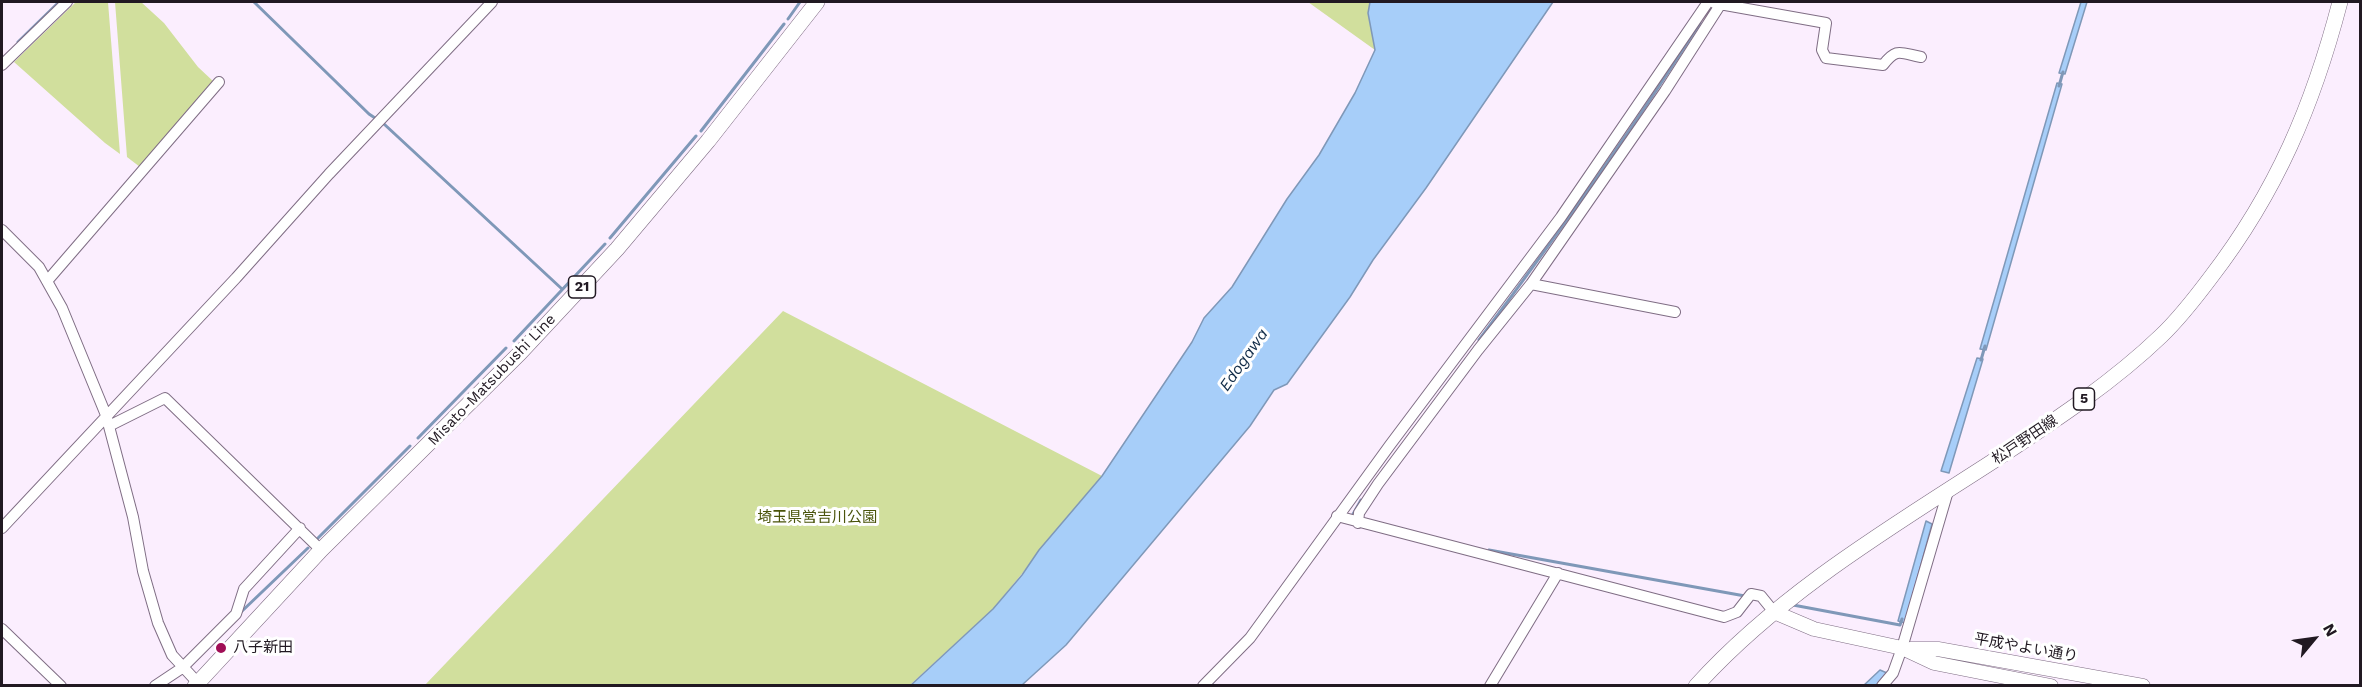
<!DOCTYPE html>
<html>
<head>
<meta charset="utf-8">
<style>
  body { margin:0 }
  #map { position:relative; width:2362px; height:687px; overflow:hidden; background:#fbeefe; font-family:"Work Sans",sans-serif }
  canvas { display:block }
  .frame { position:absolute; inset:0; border:3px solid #211922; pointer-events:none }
  .north { position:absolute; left:2284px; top:609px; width:60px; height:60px; -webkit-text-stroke:4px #fff; paint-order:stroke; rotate:61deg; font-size:16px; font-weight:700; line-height:24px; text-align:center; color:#211922 }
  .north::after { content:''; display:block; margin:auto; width:21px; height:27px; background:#211922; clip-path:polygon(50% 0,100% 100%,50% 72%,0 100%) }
</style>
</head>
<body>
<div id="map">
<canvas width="2362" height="687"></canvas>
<div class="frame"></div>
<div class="north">N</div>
</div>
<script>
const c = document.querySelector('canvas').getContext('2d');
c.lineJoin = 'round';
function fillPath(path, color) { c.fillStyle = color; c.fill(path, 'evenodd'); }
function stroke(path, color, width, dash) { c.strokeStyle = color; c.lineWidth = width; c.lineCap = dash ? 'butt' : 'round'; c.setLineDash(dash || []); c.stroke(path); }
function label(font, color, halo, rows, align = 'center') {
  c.font = font + ' "Work Sans","Noto Sans JP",sans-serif'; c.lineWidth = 6; c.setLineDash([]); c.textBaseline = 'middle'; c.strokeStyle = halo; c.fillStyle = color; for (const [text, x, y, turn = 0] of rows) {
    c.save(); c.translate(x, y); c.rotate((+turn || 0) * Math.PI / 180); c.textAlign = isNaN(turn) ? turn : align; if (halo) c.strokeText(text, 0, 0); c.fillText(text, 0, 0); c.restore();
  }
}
fillPath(new Path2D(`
  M76 2H108L120 154 105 143 14 62Z
  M115 2H141L164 23 198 67 214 82 140 167 127 157Z
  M1308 2H1372L1368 13 1375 50Z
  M783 311 1102 476 993 609 910 685 424 686Z`), '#d1df9d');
const water = new Path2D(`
  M1370 2H1553L1426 188 1373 260 1350 297 1287 384 1274 390 1250 426 1066 645 1022 685H911L993 609 1022 575 1039 550 1102 476 1192 342 1204 318 1232 287 1287 199 1319 155 1355 93 1375 50 1368 13Z
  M2081 2H2087L2065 74 2059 73Z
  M2057 83 2062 84 1986 350 1980 349Z
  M1977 358 1983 359 1949 473 1941 471Z
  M1926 521 1932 524 1905 623 1898 621Z
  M1880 670 1887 673 1878 685 1863 686Z`);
fillPath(water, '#a7cef9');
stroke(water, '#7f98b8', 1.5);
stroke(new Path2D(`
  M254 2 369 114 384 124 562 289
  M788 19 800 2
  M18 42 59 2
  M2059 86 2063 72
  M701 131 784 24
  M610 238 696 136
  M1479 340C1556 237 1631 132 1700 23
  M514 341 605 244
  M1981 360 1985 346
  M418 438 506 348
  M1354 518 1352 516 1361 500
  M318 538 410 446
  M1489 550 1745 596
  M1793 605 1900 625 1902 619
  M240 613 308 548`), '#7f98b8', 3);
const street = new Path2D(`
  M1714 3 1826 23 1822 50 1826 58 1883 65C1897 47 1900 53 1921 57
  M2 65 67 2
  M2 230 39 267 62 308 106 415 133 517 143 571 158 623 172 655 197 682
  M48 280 219 82
  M1531 284 1675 312
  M109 426 165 398 321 550
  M1337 516 1724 617 1737 612 1751 594 1761 596 1774 612
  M1358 523 1359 513 1378 484 1478 350 1531 284 1665 91 1722 2
  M2 528 236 278 329 174 492 2
  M2 629 61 686
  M155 686 182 668 236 614 244 589 300 528
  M1203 686 1250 638 1390 445 1561 217 1708 2
  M1490 686 1558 573
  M1882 686 1893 673 1902 648 1948 491`);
const secondary = new Path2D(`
  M1774 612 1814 629 1902 648 1934 663 2051 686
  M1910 649H1938L2143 686`);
const primary = new Path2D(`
  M195 686 321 550 520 353 617 249 708 141 817 2
  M1696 686C1781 592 1893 526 1998 458 2054 421 2112 383 2161 336 2180 318 2196 297 2211 277 2277 191 2313 105 2340 2`);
stroke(street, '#7f6d84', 12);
stroke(secondary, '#7f6d84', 15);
stroke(primary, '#7f6d84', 16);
stroke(street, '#fff', 10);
stroke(secondary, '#fff', 14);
stroke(primary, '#fff', 15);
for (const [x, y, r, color] of [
  [221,648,6,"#a00e56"]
]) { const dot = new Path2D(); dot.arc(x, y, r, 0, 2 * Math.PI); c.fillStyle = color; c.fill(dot); stroke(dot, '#fff', 2); }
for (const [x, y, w] of [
  [582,287,27],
  [2084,399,21]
]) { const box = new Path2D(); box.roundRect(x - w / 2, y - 11, w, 22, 4.5); c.fillStyle = '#fff'; c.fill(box); stroke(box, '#211922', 1.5); }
label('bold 14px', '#211922', null, [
  ["21",582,287],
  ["5",2084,399]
]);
label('15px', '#211922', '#fff', [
  ["Misato-Matsubushi Line",492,380,-46],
  ["松戸野田線",2025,440,-34],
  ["平成やよい通り",2026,648,10]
]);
label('15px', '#4a540b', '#fff', [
  ["埼玉県営吉川公園",817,518]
]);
label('15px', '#211922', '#fff', [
  ["八子新田",233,648]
], 'left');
label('italic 16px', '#102b47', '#fff', [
  ["Edogawa",1244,360,-55]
]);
</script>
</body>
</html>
